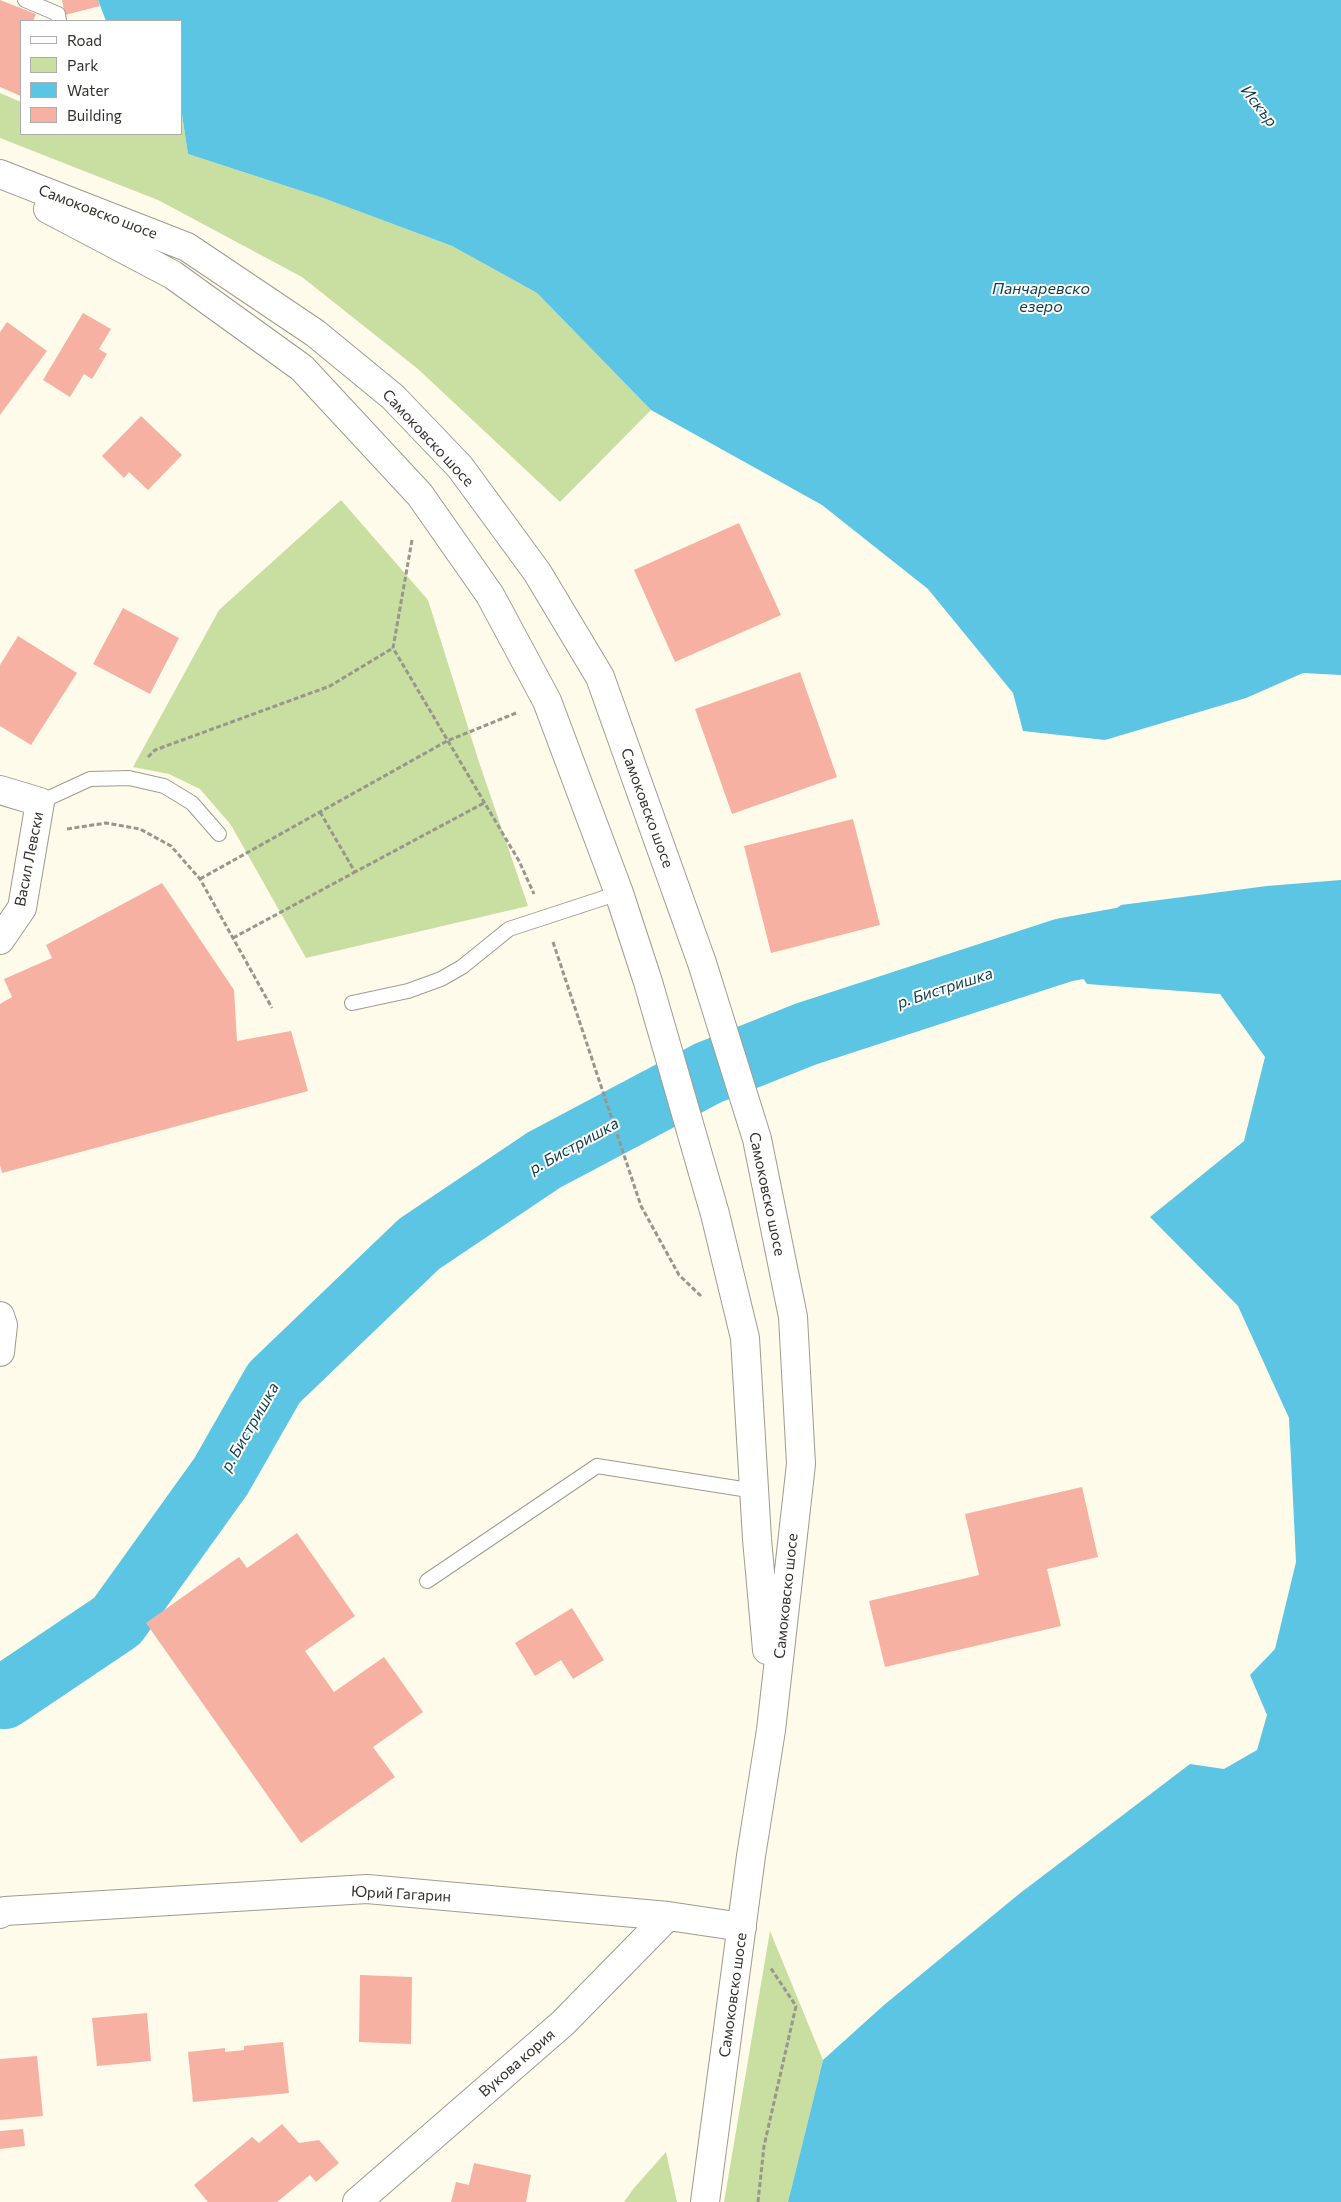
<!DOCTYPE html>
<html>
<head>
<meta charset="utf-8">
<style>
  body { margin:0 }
  #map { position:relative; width:1341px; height:2202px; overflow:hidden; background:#fefbeb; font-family:Commissioner,sans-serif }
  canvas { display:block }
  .legend { position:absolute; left:20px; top:20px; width:162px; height:115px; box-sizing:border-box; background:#fff; border:1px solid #adadab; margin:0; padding:6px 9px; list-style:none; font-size:15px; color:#33312c }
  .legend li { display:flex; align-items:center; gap:10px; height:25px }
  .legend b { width:25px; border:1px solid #adadab }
</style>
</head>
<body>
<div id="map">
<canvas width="1341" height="2202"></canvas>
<ul class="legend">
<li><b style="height:6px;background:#fff"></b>Road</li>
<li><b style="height:14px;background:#c9dea1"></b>Park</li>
<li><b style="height:14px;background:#5dc5e4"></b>Water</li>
<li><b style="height:14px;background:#f7b1a3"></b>Building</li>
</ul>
</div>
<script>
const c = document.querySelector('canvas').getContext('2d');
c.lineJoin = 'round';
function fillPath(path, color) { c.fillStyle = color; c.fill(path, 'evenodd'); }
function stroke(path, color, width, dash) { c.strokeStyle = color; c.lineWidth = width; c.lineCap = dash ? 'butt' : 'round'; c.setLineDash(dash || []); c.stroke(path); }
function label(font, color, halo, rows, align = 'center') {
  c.font = font + ' Commissioner,sans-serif'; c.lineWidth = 4; c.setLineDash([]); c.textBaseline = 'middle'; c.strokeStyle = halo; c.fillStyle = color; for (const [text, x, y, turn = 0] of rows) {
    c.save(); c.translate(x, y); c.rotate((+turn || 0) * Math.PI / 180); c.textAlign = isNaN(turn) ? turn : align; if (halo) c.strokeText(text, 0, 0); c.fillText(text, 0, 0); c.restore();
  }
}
fillPath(new Path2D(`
  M0 93 21 102V134H181V108L188 154 323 198 452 246 537 293 651 410 560 502 418 369 302 277 158 200 0 138Z
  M341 500 428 600 479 762 528 906 306 958 231 825 200 789 169 774 133 767 219 610Z
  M770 1931 823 2060 788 2202H724Z
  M666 2152 677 2202H624L634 2188Z`), '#c9dea1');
fillPath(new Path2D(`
  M98 0H1341V675L1303 673 1246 698 1105 740 1023 731 1013 693 928 589 822 505 651 410 537 293 452 246 323 198 188 154 181 108V21H106Z
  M1341 880V2202H788L823 2060 884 2005 1019 1894 1190 1764 1224 1769 1257 1750 1267 1715 1250 1675 1275 1649 1296 1562 1289 1418 1238 1306 1150 1217 1244 1141 1265 1057 1220 994 1087 984 1064 950 1121 905 1267 886Z`), '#5dc5e4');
stroke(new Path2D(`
  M0 1696 4 1697 117 1621 221 1476 274 1383 419 1244 544 1160 708 1073 806 1034 1064 950 1152 934`), '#5dc5e4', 64);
fillPath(new Path2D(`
  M0 0 36 14 33 21H21V96L0 87Z
  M62 0H98L100 6 65 15Z
  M83 313 111 329 99 349 107 354 92 379 84 374 70 397 43 380Z
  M7 322 47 351 0 415V332Z
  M141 416 182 455 148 490 129 472 124 478 102 456Z
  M739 523 781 615 675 662 634 570Z
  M123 608 179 638 150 694 93 664Z
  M18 636 77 673 31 745 0 726V665Z
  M800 672 837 777 732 814 695 709Z
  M853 819 880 925 771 953 744 846Z
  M162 883 234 990 237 1041 291 1031 308 1091 2 1173 0 1165V1004L12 997 4 979 52 958 46 945Z
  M1082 1487 1098 1557 1047 1569 1061 1626 885 1667 869 1601 979 1575 965 1514Z
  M297 1533 355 1616 305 1651 334 1692 384 1657 423 1712 373 1747 395 1777 301 1843 146 1623 239 1557 247 1568Z
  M572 1608 604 1660 573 1679 561 1660 535 1676 515 1643Z
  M360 1975 412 1977 411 2044 359 2042Z
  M147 2013 151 2061 97 2066 92 2018Z
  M283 2042 289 2093 193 2102 188 2052 225 2048V2052L244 2050V2046Z
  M37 2056 43 2116 0 2120V2059Z
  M282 2124 299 2143 319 2140 339 2163 316 2182 310 2175 277 2202H208L194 2185 252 2137 259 2143Z
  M23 2129 25 2146 0 2149V2131Z
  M474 2163 531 2175 526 2202H451L456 2182 469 2185Z`), '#f7b1a3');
const service = new Path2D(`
  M25 0 58 14 59 21
  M40 802 90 779 129 778 164 786 192 803 219 834
  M352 1003 408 991 441 979 462 967 509 929 619 893
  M427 1581 597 1466 755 1491`);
const minor = new Path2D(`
  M0 790 40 802 22 908 0 940
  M0 1316 3 1325 0 1352
  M0 1914 5 1911 367 1889 668 1916 742 1927
  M357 2202 563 2023 668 1916`);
const secondary = new Path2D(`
  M0 174 187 247 315 333 393 397 460 467 537 572 600 677 702 963 757 1139 793 1317 801 1464 771 1730 751 1856 705 2202
  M48 209 173 275 302 368 420 495 490 595 547 701 619 893 648 982 715 1214 745 1338 757 1539 767 1650`);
stroke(service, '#9f9c8e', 16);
stroke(minor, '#9f9c8e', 30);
stroke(secondary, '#9f9c8e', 30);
stroke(new Path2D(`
  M412 540 393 648 519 861 534 894
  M148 757 155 750 330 686 393 648
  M320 812 355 872 484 803
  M67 829 106 823 140 829 171 846 200 879 272 1008
  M200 879 447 741 516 713
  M233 938 355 872
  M553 942 641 1206 679 1275 701 1296
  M758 2202 764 2146 796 2006 770 1967`), '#99968c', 3, [5, 2.5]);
stroke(service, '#fff', 14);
stroke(minor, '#fff', 28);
stroke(secondary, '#fff', 28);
label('15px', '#33312c', '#fff', [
  ["Самоковско шосе",98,212,21],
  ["Самоковско шосе",428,438,47],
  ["Самоковско шосе",647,808,70],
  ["Васил Левски",29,859,-79],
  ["Самоковско шосе",767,1194,78],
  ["Самоковско шосе",786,1596,-84],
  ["Юрий Гагарин",401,1894,3],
  ["Самоковско шосе",733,1995,-82],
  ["Вукова кория",517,2063,-41]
]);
label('italic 16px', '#0e3e4b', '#fff', [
  ["Искър",1259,106,52],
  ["Панчаревско",1041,289],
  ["езеро",1041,307],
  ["р. Бистришка",945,988,-18],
  ["р. Бистришка",574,1146,-29],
  ["р. Бистришка",250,1427,-60]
]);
</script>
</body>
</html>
